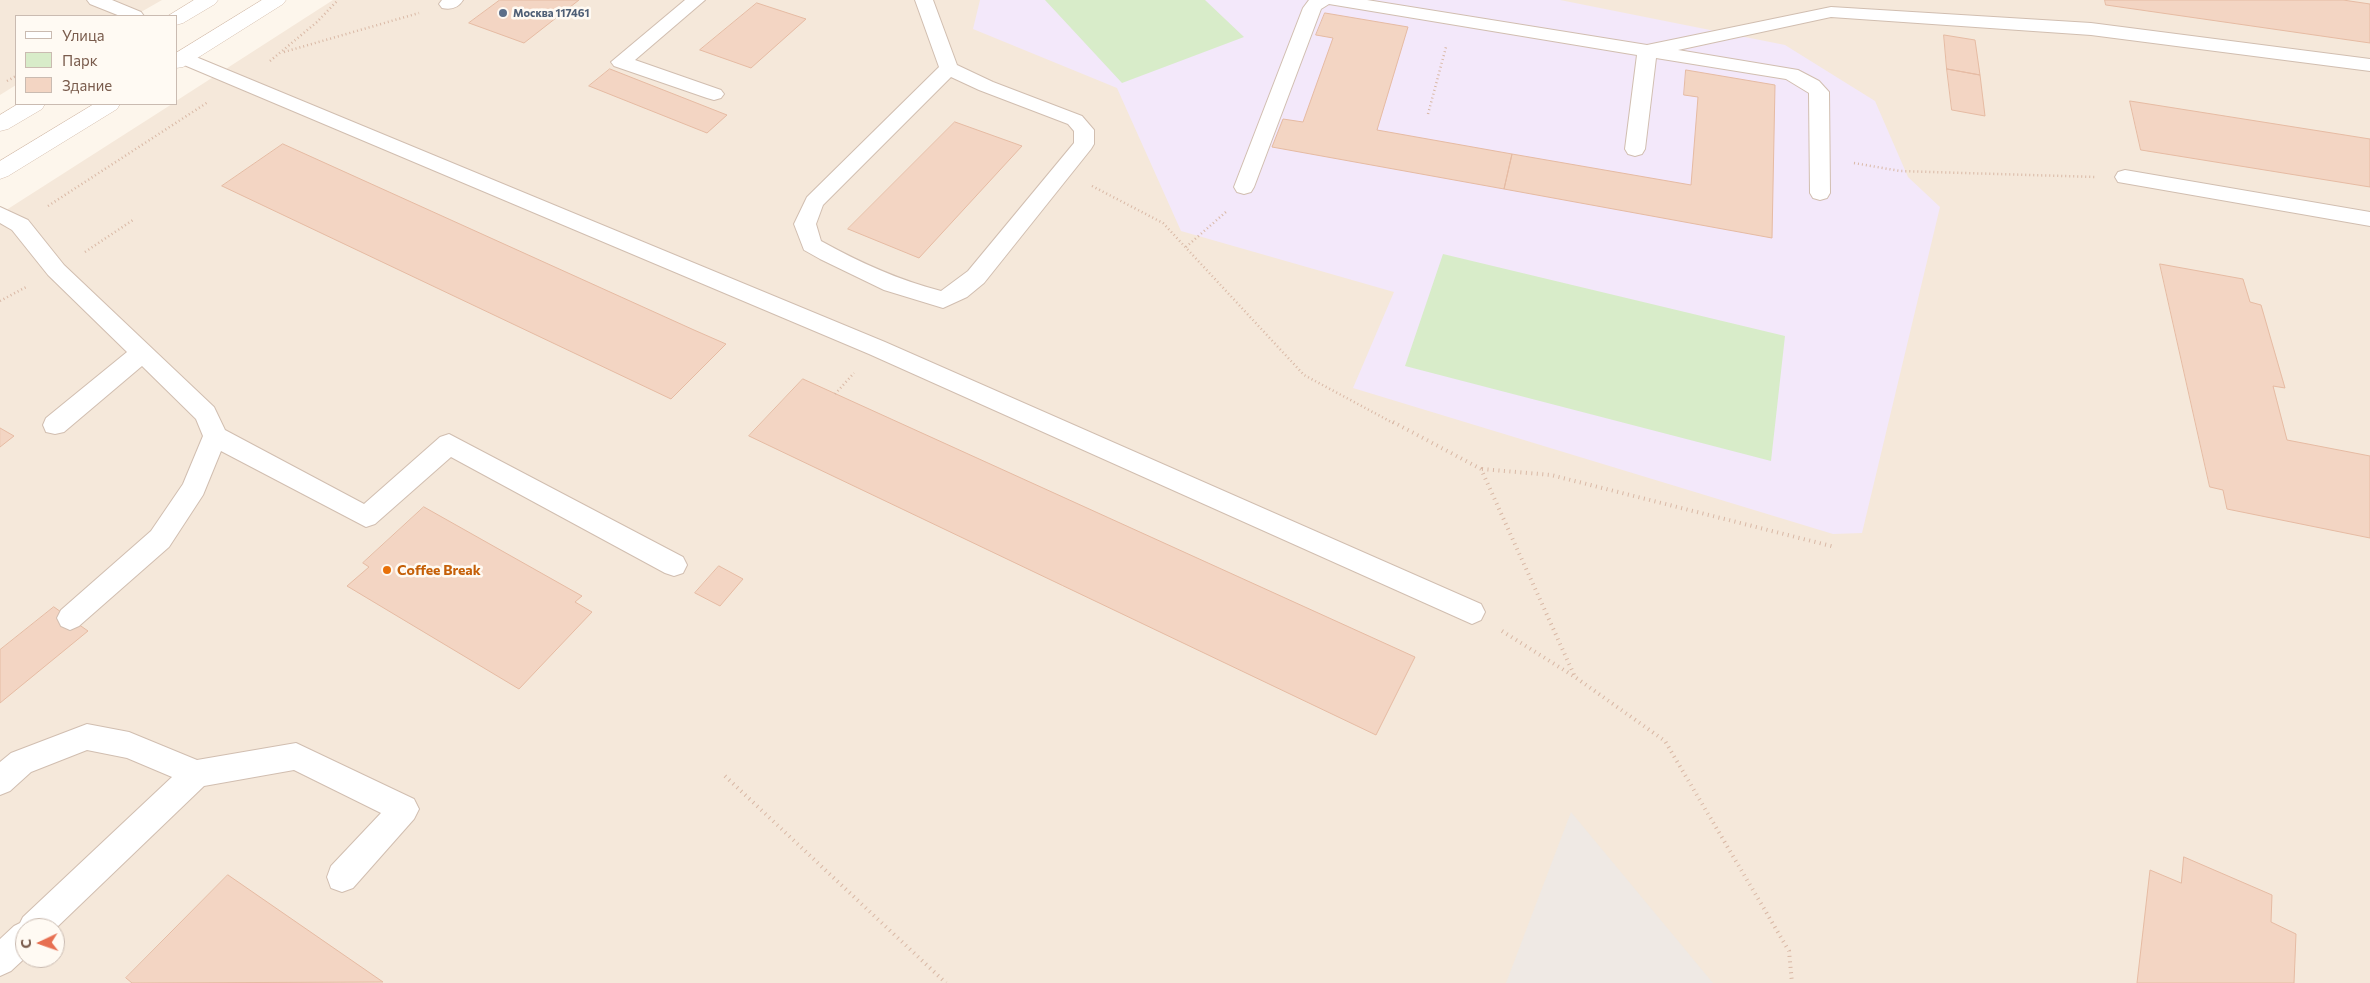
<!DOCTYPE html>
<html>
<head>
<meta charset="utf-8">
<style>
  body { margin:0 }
  #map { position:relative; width:2370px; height:983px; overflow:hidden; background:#fdf6ec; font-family:Commissioner,sans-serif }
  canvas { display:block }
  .legend { position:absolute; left:15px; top:15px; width:162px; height:90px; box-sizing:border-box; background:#fffaf3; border:1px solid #cabbb1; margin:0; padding:6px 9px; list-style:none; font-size:15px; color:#7a5c4d }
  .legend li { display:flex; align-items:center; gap:10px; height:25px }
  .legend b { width:25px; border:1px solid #cabbb1 }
  .north { position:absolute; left:15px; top:918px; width:50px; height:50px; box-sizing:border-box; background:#fffaf3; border:1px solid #cabbb1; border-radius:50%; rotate:267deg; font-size:14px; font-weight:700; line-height:20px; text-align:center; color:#7a5c4d }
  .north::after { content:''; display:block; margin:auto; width:18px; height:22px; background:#e76f51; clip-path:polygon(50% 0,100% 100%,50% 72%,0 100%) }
</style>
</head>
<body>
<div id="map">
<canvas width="2370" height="983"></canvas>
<ul class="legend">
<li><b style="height:6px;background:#fff"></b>Улица</li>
<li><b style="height:14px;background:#d8ecc9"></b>Парк</li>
<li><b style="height:14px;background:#f3d5c3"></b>Здание</li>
</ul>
<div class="north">С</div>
</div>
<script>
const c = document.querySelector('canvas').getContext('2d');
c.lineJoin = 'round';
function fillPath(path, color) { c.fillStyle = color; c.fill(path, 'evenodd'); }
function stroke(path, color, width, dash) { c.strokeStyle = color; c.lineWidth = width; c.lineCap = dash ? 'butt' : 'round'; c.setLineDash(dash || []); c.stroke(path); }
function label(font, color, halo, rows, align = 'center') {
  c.font = font + ' Commissioner,sans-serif'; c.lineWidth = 5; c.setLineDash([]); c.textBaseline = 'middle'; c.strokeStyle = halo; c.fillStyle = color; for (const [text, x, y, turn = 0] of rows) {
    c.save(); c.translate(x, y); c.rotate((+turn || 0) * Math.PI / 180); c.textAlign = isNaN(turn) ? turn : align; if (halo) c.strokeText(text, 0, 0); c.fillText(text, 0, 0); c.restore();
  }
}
fillPath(new Path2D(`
  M0 0H162L134 16H16V85L0 95Z
  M333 0H2370V983H0V214L172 104H176V101ZM25 928H55V958H25Z`), '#f5e8da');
fillPath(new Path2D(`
  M1571 812 1713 983H1506Z`), '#efe9e4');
fillPath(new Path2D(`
  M980 0H1560L1785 45 1875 101 1908 177 1940 207 1862 533 1833 534 1353 388 1394 292 1181 231 1117 88 973 29Z`), '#f3e8fa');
fillPath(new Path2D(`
  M1045 0H1205L1244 37 1122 83Z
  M1443 254 1785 336 1771 461 1405 366Z`), '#d8ecc9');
const building = new Path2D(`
  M500 0H579L524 43 469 23Z
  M2105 0H2343L2370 4V43L2106 5Z
  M757 3 806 19 751 68 700 50Z
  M1325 13 1408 27 1377 130 1512 154 1504 189 1272 147 1283 119 1303 122 1333 38 1316 35Z
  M1944 35 1975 40 1980 75 1947 69Z
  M610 69 727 115 707 133 589 86Z
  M1947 69 1980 75 1985 116 1952 110Z
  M1686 70 1775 85 1772 238 1504 189 1512 154 1691 185 1698 97 1684 95Z
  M2130 101 2370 139V187L2141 150Z
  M955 122 1022 146 919 258 848 229Z
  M283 144 694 330 726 344 671 399 222 186Z
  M2160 264 2243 279 2250 302 2261 305 2285 388 2273 386 2287 440 2370 456V538L2227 509 2223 490 2210 487Z
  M803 379 1415 657 1376 735 749 436Z
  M0 428 14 436 0 447Z
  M424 507 582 596 575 602 592 612 519 689 347 586 369 567 363 563Z
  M719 566 743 579 720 606 695 593Z
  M54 607 88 631 0 703V650Z
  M2184 857 2272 895 2271 922 2296 934 2294 983H2137L2150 870 2181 883Z
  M228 875 383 982 132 983 126 978Z`);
fillPath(building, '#f3d5c3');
stroke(building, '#e6bba3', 1);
const lane = new Path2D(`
  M87 0H112L141 12 144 16H120L90 4Z
  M442 0H463C458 8 451 10 442 8L439 4Z
  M685 0H705L635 60 721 90 724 94 721 98 714 100 707 98 614 66 611 62Z
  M915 0H933L957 65 993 82 1082 116 1094 130V144L1091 149 984 283 967 297 943 308 884 290 820 259 804 250 794 224 807 197 939 67ZM951 77 979 90 1068 124 1074 131V143L968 271 941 291C898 280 859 262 821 241L816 224 823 205Z
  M1309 0H1367L1647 45 1831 7 2091 23 2370 59V71L2091 35 1831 17 1678 50 1798 70 1819 81 1829 92 1830 193 1827 198 1820 200 1813 198 1810 193 1809 93 1786 79 1656 58 1645 149 1642 154 1635 156 1628 154 1625 149 1637 55 1329 4 1321 9 1254 187 1251 192 1244 194 1237 192 1234 187 1303 8Z
  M184 52 885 342 1481 604 1485 612 1481 620 1472 624 1463 620 869 354 177 62 176 55Z
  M2125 170 2370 212V226L2118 182 2115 177 2118 172Z
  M0 207 28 220 64 265 214 407 225 430 364 504 440 437 449 434 683 557 687 565 683 573 674 576 665 573 451 457 375 524 366 527 221 451 203 495 169 547 79 626 70 630 61 626 57 618 61 610 151 531 183 484 203 436 196 419 142 366 64 432 55 434 46 432 43 425 46 418 127 352 48 275 12 230 0 223Z
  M87 724 129 732 197 760 296 743 414 799 419 809 414 819 353 888 342 892 331 888 327 877 331 866 381 813 294 770 204 786 55 929 25 928V958L11 971 0 976V939L14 926 20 923 23 917 172 777 127 758 87 750 31 772 10 791 0 795V762L11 753Z`);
const secondary = new Path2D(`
  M194 0H218L215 4 183 23 176 25V16H168Z
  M262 0H286L283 4 183 67 176 68V53Z
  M18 104H45L42 109 8 129 0 131V115Z
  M94 104H120L117 109 8 176 0 179V161Z`);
stroke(lane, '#d1beb0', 2);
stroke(secondary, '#d6c0b0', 1);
stroke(new Path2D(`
  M284 52 419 13
  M270 61 317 22 338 0
  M7 81 16 76
  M1428 114 1446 47
  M1854 163 1900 171 2095 177
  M1092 186 1163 223 1304 375 1395 424
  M48 206 208 102
  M1186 247 1227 211
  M85 252 133 220
  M0 301 28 286
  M835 394 854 373`), '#d9b8a5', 2.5, [1, 3]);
stroke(new Path2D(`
  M1393 422 1481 469 1575 677
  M1482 469 1551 475 1835 547
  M1502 631 1575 677 1665 741 1789 951 1792 983
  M725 776 946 983`), '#d9b8a5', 4, [1, 4.5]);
fillPath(lane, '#fff');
fillPath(secondary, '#fff');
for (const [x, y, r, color] of [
  [503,13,5,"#5c6f8a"],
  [387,570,5,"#e8710a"]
]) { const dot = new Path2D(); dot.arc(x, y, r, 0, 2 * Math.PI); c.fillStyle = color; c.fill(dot); stroke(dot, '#fffaf3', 2); }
label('bold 11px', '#4e5e75', '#fffaf3', [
  ["Москва 117461",513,13]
], 'left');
label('bold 14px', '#c56008', '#fffaf3', [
  ["Coffee Break",397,570]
], 'left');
</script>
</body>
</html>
